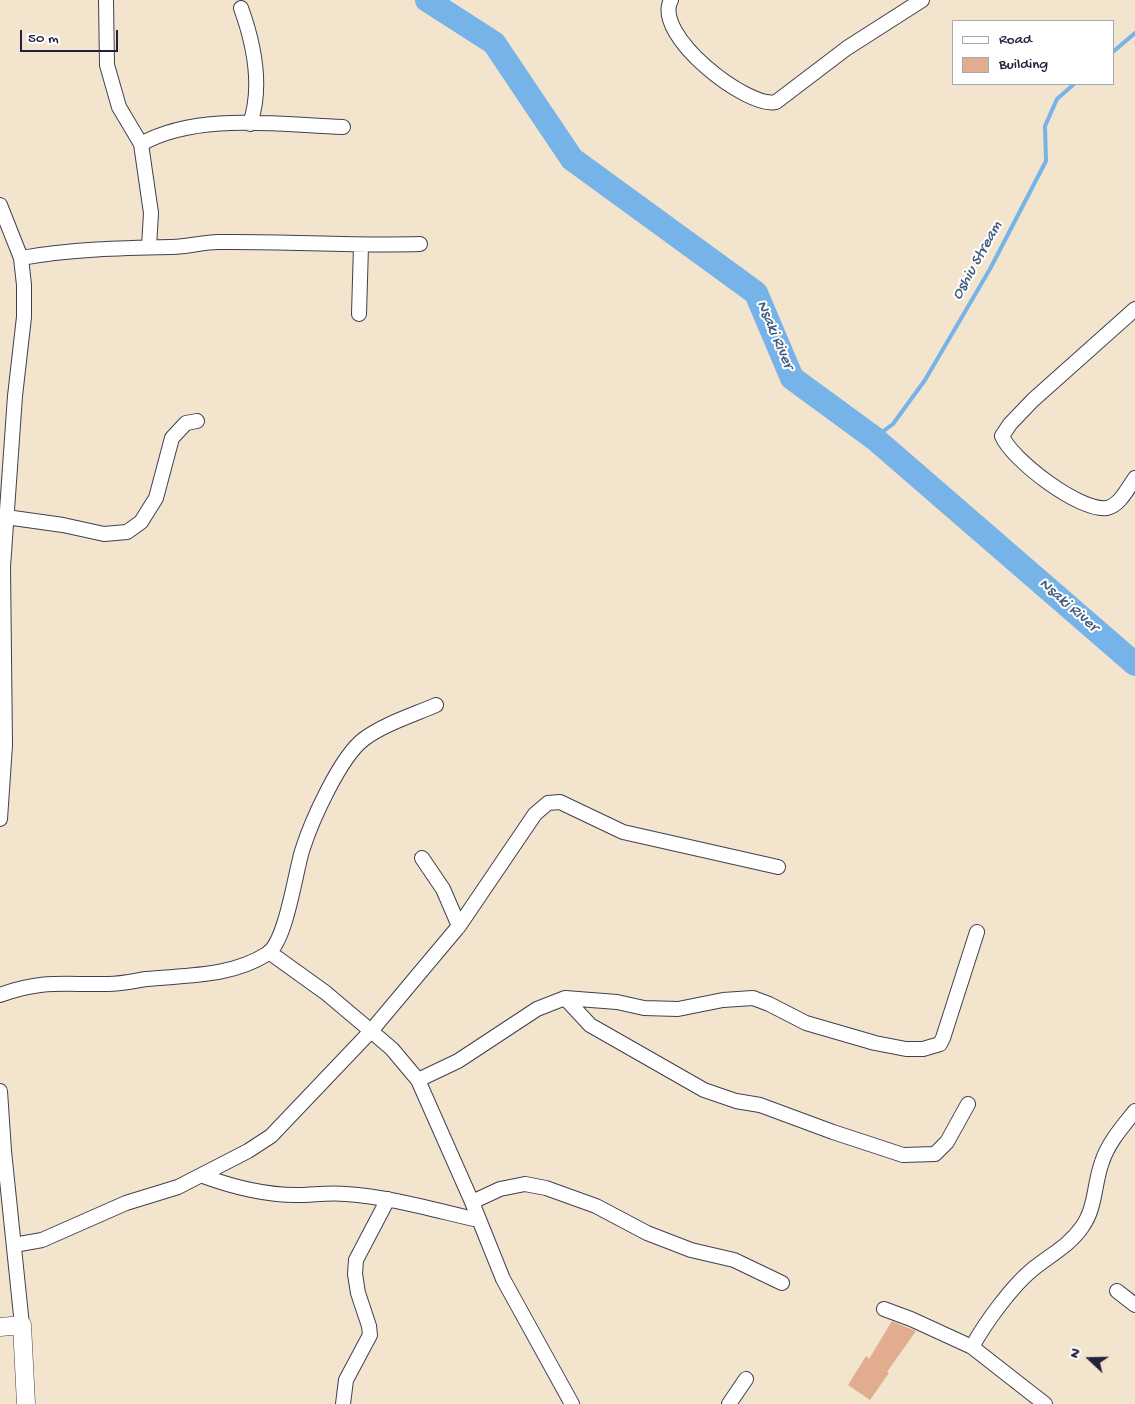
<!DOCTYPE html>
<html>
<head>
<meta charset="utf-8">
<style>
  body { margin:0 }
  #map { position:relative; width:1135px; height:1404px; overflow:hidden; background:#f3e5cd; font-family:"Gochi Hand",sans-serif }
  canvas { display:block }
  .legend { position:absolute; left:952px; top:20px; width:162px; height:65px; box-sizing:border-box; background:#fff; border:1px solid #a7a7b1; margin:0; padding:6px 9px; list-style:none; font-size:15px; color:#22223b }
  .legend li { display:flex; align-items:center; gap:10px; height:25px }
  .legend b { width:25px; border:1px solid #a7a7b1 }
  .north { position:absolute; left:1065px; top:1334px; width:50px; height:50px; -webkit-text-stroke:4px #fff; paint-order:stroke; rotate:291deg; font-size:14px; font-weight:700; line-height:20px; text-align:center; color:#22223b }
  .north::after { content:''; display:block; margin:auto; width:18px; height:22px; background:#22223b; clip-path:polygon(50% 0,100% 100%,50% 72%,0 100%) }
  .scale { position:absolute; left:20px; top:30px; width:98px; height:22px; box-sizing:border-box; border:2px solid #22223b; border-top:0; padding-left:6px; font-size:15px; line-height:18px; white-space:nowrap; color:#22223b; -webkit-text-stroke:4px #fff; paint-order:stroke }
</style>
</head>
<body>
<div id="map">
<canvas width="1135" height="1404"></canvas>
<ul class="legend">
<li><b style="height:6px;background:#fff"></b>Road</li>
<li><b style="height:14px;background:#e2ad8e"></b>Building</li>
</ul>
<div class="north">N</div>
<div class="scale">50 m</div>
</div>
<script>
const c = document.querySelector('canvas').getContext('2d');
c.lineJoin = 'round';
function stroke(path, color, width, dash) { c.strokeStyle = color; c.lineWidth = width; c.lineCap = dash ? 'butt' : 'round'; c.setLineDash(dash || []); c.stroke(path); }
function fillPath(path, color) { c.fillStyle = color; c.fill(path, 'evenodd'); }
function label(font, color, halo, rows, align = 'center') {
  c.font = font + ' "Gochi Hand",sans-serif'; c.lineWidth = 4; c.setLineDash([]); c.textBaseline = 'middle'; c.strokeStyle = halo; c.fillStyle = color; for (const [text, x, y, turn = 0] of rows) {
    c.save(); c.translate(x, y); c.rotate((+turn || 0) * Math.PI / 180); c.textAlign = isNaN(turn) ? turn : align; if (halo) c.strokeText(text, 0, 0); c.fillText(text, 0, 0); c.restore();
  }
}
stroke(new Path2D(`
  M1114 51 1135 33
  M874 438 893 424 925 380 990 269 1046 161 1045 126 1057 99 1074 84`), '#75b3e8', 4);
stroke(new Path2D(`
  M427 0 494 43 572 159 756 293 792 378 874 438 1135 664`), '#75b3e8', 24);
fillPath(new Path2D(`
  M892 1321 916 1331 887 1372 889 1373 870 1400 848 1385 866 1356 869 1359Z`), '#e2ad8e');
const minor = new Path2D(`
  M106 0 107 65 119 107 141 144 151 213 149 247
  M671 0C652 35 748 109 776 102L847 48 922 0
  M241 8C254 44 263 86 250 124
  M141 144C198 112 279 125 343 127
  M0 205 21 258 24 285V317L15 396 3 567 5 745 0 819
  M21 258C71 249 121 248 172 247 188 247 203 242 218 242 285 241 352 246 420 244
  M1135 309 1033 400 1010 424 1002 436C1012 460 1080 512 1107 508 1120 505 1128 488 1135 478
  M359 314 361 246
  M6 517 63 525 104 534 127 532 141 522 156 498 172 438 186 423 197 421
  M422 858 443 889 459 926
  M269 952 326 993 371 1031 392 1049 418 1080 472 1202 503 1279 572 1404
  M0 995C43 979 66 985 108 984 121 984 134 981 146 979 188 975 230 977 267 954 286 942 295 874 302 851 311 822 340 757 364 739 384 724 413 715 436 705
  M565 998 590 1025 704 1090 736 1101 760 1105 833 1132 903 1155 935 1154 947 1142 968 1104
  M418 1080 458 1061 537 1009 565 998 617 1002 644 1008 678 1009 723 1000 753 998 769 1004 806 1023 875 1043 906 1049H923L940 1044 943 1038 977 932
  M0 1091 4 1151 22 1325
  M203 1176C233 1187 263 1195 296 1195 313 1195 330 1192 346 1194 391 1197 434 1210 478 1220
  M472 1202 500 1189 525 1184 546 1188 596 1206 647 1233 691 1250 734 1260 782 1283
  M14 1245 42 1240 126 1203 178 1187 248 1151 271 1136 371 1031 459 926 535 814 548 803 560 802 623 832 778 867
  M1117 1291 1135 1305
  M884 1309 911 1319 972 1347 1045 1404
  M972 1347C985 1323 1012 1286 1033 1269 1050 1255 1069 1246 1082 1227 1096 1208 1094 1183 1102 1162 1108 1143 1123 1126 1135 1111
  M343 1404 346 1380 370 1335 369 1326 358 1293 355 1274 356 1260 388 1199
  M729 1404 746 1379`);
const tertiary = new Path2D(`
  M0 1327 22 1325 26 1404`);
stroke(minor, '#413f51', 16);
stroke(tertiary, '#413f51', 19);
stroke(minor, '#fff', 14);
stroke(tertiary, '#fff', 18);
label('italic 16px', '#435c80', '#fff', [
  ["Oshiu Stream",978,261,-61],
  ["Nsaki River",774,335,67],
  ["Nsaki River",1068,606,41]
]);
</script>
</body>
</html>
